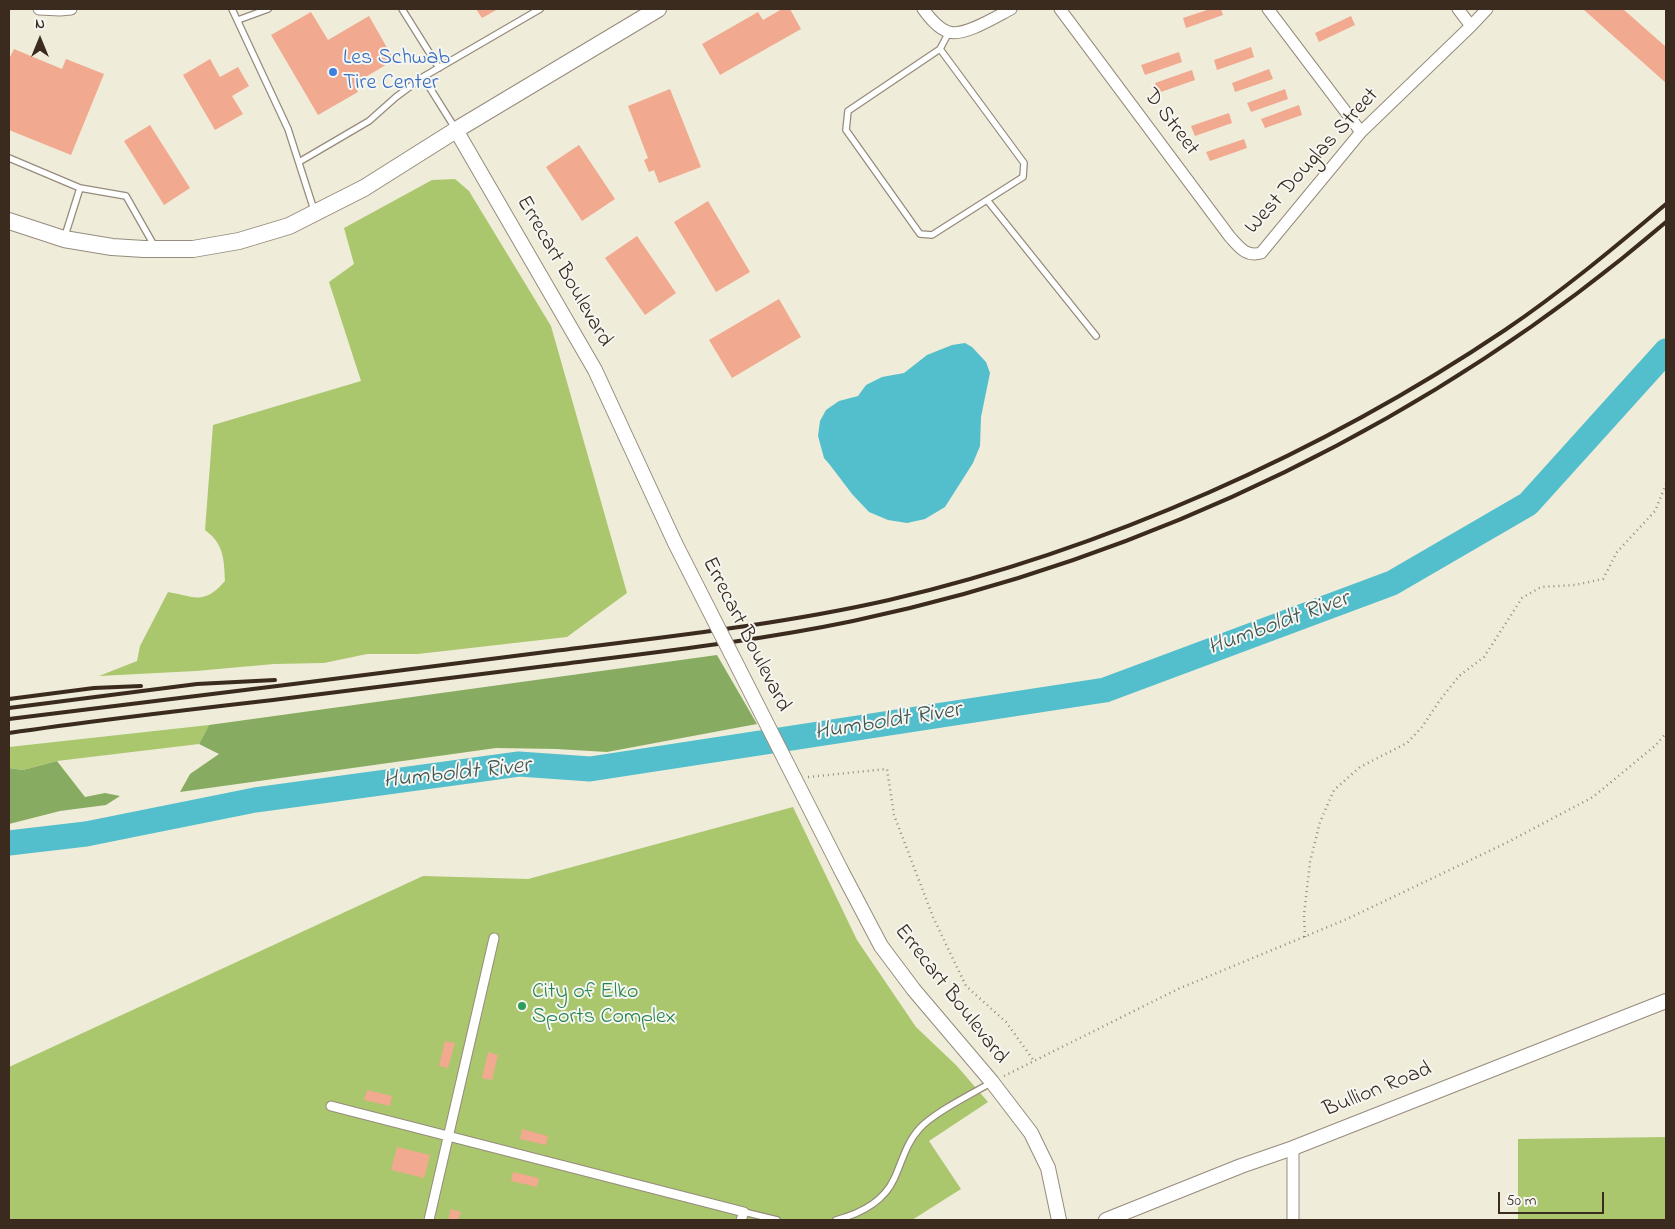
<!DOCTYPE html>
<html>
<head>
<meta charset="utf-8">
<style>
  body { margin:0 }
  #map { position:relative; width:1675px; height:1229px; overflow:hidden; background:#f0ecda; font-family:"Indie Flower",sans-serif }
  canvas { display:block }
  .frame { position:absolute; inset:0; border:10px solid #3b2a1e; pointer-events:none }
  .north { position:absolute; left:15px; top:15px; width:50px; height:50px; -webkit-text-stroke:4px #f6f6f2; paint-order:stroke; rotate:0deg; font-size:14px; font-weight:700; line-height:20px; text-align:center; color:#3b2a1e }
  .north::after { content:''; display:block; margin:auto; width:18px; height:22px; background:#3b2a1e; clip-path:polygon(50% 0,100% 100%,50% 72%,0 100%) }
  .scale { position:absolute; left:1498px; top:1192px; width:106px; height:22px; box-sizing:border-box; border:2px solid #3b2a1e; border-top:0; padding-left:6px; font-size:15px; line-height:18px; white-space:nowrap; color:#3b2a1e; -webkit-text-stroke:4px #f6f6f2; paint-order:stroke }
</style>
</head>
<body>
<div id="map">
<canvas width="1675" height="1229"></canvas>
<div class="frame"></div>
<div class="north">N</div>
<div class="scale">50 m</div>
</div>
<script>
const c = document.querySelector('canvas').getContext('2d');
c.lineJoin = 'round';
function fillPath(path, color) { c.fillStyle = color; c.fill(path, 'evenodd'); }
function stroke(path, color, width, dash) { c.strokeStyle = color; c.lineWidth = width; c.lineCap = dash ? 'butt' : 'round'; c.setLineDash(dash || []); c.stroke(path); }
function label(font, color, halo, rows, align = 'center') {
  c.font = font + ' "Indie Flower",sans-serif'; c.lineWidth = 4; c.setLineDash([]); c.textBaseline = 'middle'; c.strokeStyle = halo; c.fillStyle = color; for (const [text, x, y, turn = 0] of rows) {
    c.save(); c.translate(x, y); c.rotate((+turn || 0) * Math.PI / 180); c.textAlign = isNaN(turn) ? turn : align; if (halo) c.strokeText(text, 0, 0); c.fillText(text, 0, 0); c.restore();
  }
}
fillPath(new Path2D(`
  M455 179 469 191 551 326 627 593 567 637 418 654H367L324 663 274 664 196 671 99 676 137 661 140 646 168 592C196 597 204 605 225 581 224 559 224 544 205 530L213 425 361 381 329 282 354 264 344 228 432 180Z
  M209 725 199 744 57 761 23 770 9 768V747Z
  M793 807 857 940 916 1027 957 1066 988 1102 929 1141 961 1189 912 1220H9V1067L423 876 528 879Z
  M1666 1137V1220H1518V1139Z`), '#aac76e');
fillPath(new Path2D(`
  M717 655 757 724 607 752 556 749 496 748 180 792 190 774 219 754 199 744 209 725Z
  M57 761 85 797 105 793 120 796 106 805 60 811 9 824V768L23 770Z`), '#87ac61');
fillPath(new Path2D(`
  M965 343 972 347 986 362 990 373 981 417 980 446 973 463 945 507 925 519 907 523 888 520 869 512 852 494 830 465 824 458 818 436 820 421 826 410 839 401 858 396 866 385 882 377 904 373 927 355 952 345Z`), '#53bfcc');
stroke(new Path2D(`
  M9 843 86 834 255 800 519 764 590 769 1105 690 1392 583 1528 504 1666 351`), '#53bfcc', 25);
fillPath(new Path2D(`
  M476 9H498L482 18Z
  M782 9H790L801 29 720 75 702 44 758 12 763 20Z
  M1210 9H1221L1223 15 1186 28 1183 18Z
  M1583 9H1623L1666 47V83Z
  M311 12 328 40 369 16 394 60 354 84 358 92 318 115 271 35Z
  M1351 16 1355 25 1319 42 1315 33Z
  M1251 47 1254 57 1217 70 1214 60Z
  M14 49 62 69 66 59 104 74 71 155 9 130V59Z
  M1179 52 1182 62 1145 75 1141 65Z
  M210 59 220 77 238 67 249 86 232 96 243 114 215 130 183 75Z
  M1269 69 1273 79 1235 92 1232 83Z
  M1192 70 1195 80 1158 93 1155 83Z
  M670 89 701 167 659 183 654 170 649 172 644 160 648 158 628 106Z
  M1285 89 1288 99 1251 112 1247 103Z
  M1299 105 1302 115 1265 128 1261 119Z
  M1229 113 1232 123 1195 136 1191 126Z
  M150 125 190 188 164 205 124 141Z
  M1244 139 1247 148 1210 161 1206 152Z
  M579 145 615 199 582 221 546 167Z
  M708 201 750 272 716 292 674 222Z
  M637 236 676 293 645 315 605 258Z
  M779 299 801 337 732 378 709 340Z
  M445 1041 455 1043 448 1068 439 1066Z
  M488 1052 498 1055 492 1080 482 1078Z
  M367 1090 392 1096 390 1106 364 1100Z
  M522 1129 548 1136 546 1145 520 1139Z
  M397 1147 430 1155 424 1178 391 1170Z
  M513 1172 539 1178 537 1187 511 1181Z
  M451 1209 461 1212 458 1220H448Z`), '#f1a98f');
const service = new Path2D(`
  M232 9 288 129 314 210
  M402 9 439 68
  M238 20 268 9
  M940 49 1024 163 1023 177 932 235 920 234 846 130 848 111 940 49 949 32
  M423 77 455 128
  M9 158 80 188 126 196 155 247
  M299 162 369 121 396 97 423 77 540 9
  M987 200 1096 336
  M64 239 80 188
  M744 1212 777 1220
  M836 1220C859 1214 883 1203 894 1179 902 1162 906 1143 920 1128 935 1112 972 1094 992 1082`);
const pedestrian = new Path2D(`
  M331 1106 744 1212 741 1220
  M429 1220 494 938`);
const minor = new Path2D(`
  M39 9 60 10 71 9
  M923 9C929 17 938 29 949 32 964 37 997 16 1011 9
  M1060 9 1230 237C1240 248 1246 257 1261 253L1361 132 1471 26 1487 9
  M1268 9 1361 132
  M1458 9 1471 26
  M1293 1148V1220`);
const tertiary = new Path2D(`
  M456 130 595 370 675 543
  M841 870 881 946 914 990 992 1082 1031 1133 1048 1168 1059 1220
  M1106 1220 1241 1166 1293 1148 1666 1001`);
const secondary = new Path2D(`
  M9 221 64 239 112 247 144 249H193L239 241 289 226 364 188 456 130 658 9`);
stroke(service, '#968b7c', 8);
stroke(pedestrian, '#968b7c', 11);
stroke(minor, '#968b7c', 13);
stroke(tertiary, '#968b7c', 16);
stroke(secondary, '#968b7c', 18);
stroke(new Path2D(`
  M808 777 887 769 894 815 933 917 966 986 1006 1022 1034 1061
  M1305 937 1304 915 1310 862 1320 822 1334 790 1360 767 1407 743 1422 727 1440 700 1459 676 1484 657 1522 598 1541 587 1575 585 1603 579 1617 552 1655 511 1666 484
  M1004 1076 1178 989 1347 919 1506 843 1593 797 1656 745 1666 733`), '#968b7c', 2.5, [1, 4]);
stroke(service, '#fff', 5.5);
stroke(pedestrian, '#fff', 9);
stroke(minor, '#fff', 11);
stroke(tertiary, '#fff', 14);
stroke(secondary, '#fff', 16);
stroke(new Path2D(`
  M9 699 94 688 141 686
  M9 708 197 684 275 680
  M9 719C185 697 362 676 538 653 655 638 774 626 889 600 1104 550 1322 453 1505 330 1561 292 1614 248 1666 204
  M9 733C97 720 185 710 273 700 364 689 455 677 546 666 649 653 752 642 853 621 1151 558 1435 420 1666 222`), '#3b2a1e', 4);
const tertiaryBridge = new Path2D(`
  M675 543 841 870`);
stroke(tertiaryBridge, '#968b7c', 16, []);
stroke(tertiaryBridge, '#fff', 14);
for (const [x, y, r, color] of [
  [333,72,5,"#3f7fe0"],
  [522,1006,5,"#2e9e5b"]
]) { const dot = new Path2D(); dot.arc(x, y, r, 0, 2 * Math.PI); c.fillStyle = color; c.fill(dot); stroke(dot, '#f6f6f2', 2); }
label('22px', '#366cbe', '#f6f6f2', [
  ["Les Schwab",343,59],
  ["Tire Center",343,84]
], 'left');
label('22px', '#3b2a1e', '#f6f6f2', [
  ["D Street",1170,123,53],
  ["West Douglas Street",1313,162,-48],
  ["Errecart Boulevard",563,272,60],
  ["Errecart Boulevard",745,635,63],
  ["Errecart Boulevard",950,995,52],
  ["Bullion Road",1378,1091,-22]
]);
label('22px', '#27864d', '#f6f6f2', [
  ["City of Elko",532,993],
  ["Sports Complex",532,1018]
], 'left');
label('italic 24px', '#425752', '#f6f6f2', [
  ["Humboldt River",1279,625,-20],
  ["Humboldt River",888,723,-9],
  ["Humboldt River",457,775,-6]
]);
</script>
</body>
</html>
